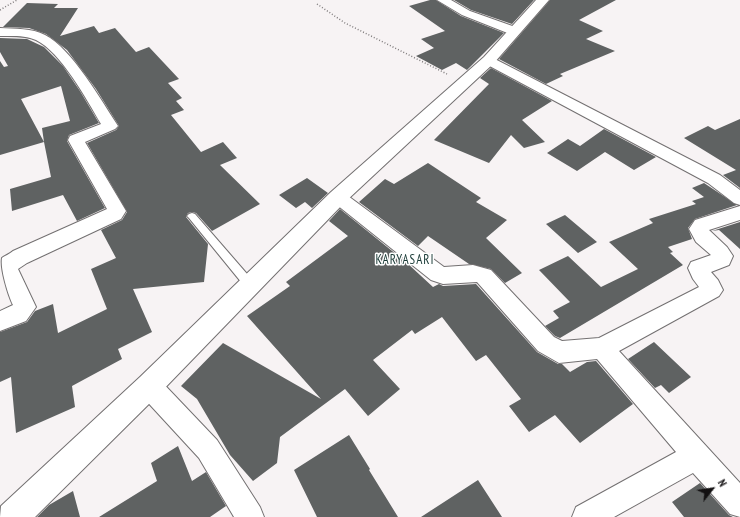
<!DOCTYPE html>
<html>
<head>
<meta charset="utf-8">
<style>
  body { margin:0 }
  #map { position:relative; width:740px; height:517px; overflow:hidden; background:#f7f3f4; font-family:"PT Sans Narrow",sans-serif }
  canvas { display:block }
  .north { position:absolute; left:692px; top:469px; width:40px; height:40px; -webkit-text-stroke:3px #fff; paint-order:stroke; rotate:60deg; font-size:11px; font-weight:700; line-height:16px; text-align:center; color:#121011 }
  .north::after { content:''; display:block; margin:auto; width:14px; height:18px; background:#121011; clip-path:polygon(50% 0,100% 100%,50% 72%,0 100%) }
</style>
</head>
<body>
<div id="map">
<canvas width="740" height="517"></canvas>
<div class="north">N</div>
</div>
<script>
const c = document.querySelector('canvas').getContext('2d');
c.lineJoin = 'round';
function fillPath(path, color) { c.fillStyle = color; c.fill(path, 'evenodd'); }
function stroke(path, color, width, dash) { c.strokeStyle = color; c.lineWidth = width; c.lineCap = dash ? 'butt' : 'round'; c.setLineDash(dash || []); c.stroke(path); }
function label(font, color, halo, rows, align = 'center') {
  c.font = font + ' "PT Sans Narrow",sans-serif'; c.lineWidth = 3; c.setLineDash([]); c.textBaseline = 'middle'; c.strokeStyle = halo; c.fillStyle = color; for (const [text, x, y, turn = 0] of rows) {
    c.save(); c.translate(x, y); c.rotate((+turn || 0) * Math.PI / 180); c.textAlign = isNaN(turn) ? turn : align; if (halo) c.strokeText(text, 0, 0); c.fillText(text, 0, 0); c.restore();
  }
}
fillPath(new Path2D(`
  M430 0H436L461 16 504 33 467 70 456 63 442 70 416 56 434 48 421 39 445 31 409 6Z
  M454 0H534L512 24 471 10Z
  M550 0H616L579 20 603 31 586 39 615 51 560 74 563 76 546 84 499 59Z
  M27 3 58 4 54 8H78L60 36 94 26 99 33 115 28 136 52 149 47 179 79 168 83 182 98 176 101 184 110 171 115 201 152 223 142 237 158 220 165 260 204 212 231 196 213 192 212 188 213 186 217 208 244 204 282 133 289 152 332 118 349 122 359 72 386 75 407 16 433 11 377 0 382V332L27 322 35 311 53 304 58 333 107 309 91 269 116 258 101 230 122 220 127 212 87 143 116 130 119 126 96 89 67 50 46 34 29 28 3 27Z
  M0 38 27 39 44 47 63 66 80 91 99 123 69 135 67 141 105 208 77 221 63 195 12 211 10 189 51 177 44 142 0 155V61L4 67 8 66 0 52ZM61 86 70 121 42 128 44 142 21 99Z
  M491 68 552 101 522 120 545 142 524 148 511 135 489 163 434 140 489 84 480 78Z
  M740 119V188L723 175 736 170 684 138 708 126 715 130Z
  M604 129 656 157 634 170 605 152 577 171 547 153 568 139 580 146Z
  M428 163 481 198 476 202 507 220 486 238 522 273 505 283 491 269 469 264 428 236 418 246 359 202 385 179 394 184Z
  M307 178 328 193 312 208 305 202 296 208 279 195Z
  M704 183 737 205 695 219 688 228 692 239 668 247 673 252 670 253 683 265 560 338 555 336 545 326 559 318 553 311 570 302 539 270 568 256 601 287 638 269 609 242 653 223 649 219 696 204 692 201 704 197 692 188Z
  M340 209 407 263 433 287 439 284 443 286 476 284 537 352 558 364H562L570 372 587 362 596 361 633 404 580 443 555 415 529 432 509 406 521 399 486 355 476 361 442 317 415 334 412 330 373 360 400 389 368 416 345 389 280 437 277 463 253 481 230 455 197 399 181 386 223 343 321 399 247 316 290 286 286 282 348 236 329 221Z
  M565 215 597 242 578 253 546 224Z
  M740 222V249L719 230 712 231Z
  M654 342 691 377 669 393 661 385 655 388 628 359Z
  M349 435 370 469 369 470 398 517H317L294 470Z
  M178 446 192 481 206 472 226 506 210 517H99L157 481 151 463Z
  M478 480 502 517H421Z
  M700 483 729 515 733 517H684L672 502Z
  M73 491 80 517H37L49 505Z`), '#5f6262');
const service = new Path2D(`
  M192 213 195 214 254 282 255 285 254 288 250 289 246 288 189 218 187 216 189 214Z`);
const minor = new Path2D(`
  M437 0H451L470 11 518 28 520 31 514 35 510 34 462 15Z
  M0 28C15 29 32 28 45 35 72 49 101 100 118 126L115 129 85 142 126 211 121 219 27 263 18 269 36 307 26 321 0 331V311L13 305C8 295 0 268 2 258 4 256 10 254 13 251L107 209 68 140 70 136 101 124C87 100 61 52 36 40 26 35 11 36 0 36Z
  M489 56 720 175 740 190V205L734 203 708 183 484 63 482 60Z
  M338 191 344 193 444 267 473 265 491 270 554 337 562 341 599 338 699 287 693 279 688 268 691 262 711 255 696 242 689 229 695 220 740 206V220L709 230 727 247 733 256 729 265 711 272 718 280 723 290 719 296 619 351 740 483V517L730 514 693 473 614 517H572L576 507 676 452 597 359 559 363 538 351 477 282 443 284 431 280 332 201 329 197 332 193Z
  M149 374 158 378 217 440 260 507 264 517H234L199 458 140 394 137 386 140 378Z`);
const primary = new Path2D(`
  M536 0H549L494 63 345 202 158 395 35 517H0L1 506 140 377 331 192 484 57Z`);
stroke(service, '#737071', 2);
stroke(minor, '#737071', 2);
stroke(primary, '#737071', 2);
stroke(new Path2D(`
  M317 4 345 23 447 74
  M0 10 17 0`), '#807d7e', 1.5, [1, 2]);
fillPath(service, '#fff');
fillPath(minor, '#fff');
fillPath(primary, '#fff');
c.letterSpacing = '1px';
label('13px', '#1a3b37', '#fff', [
  ["KARYASARI",405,260]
]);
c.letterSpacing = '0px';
</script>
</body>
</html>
